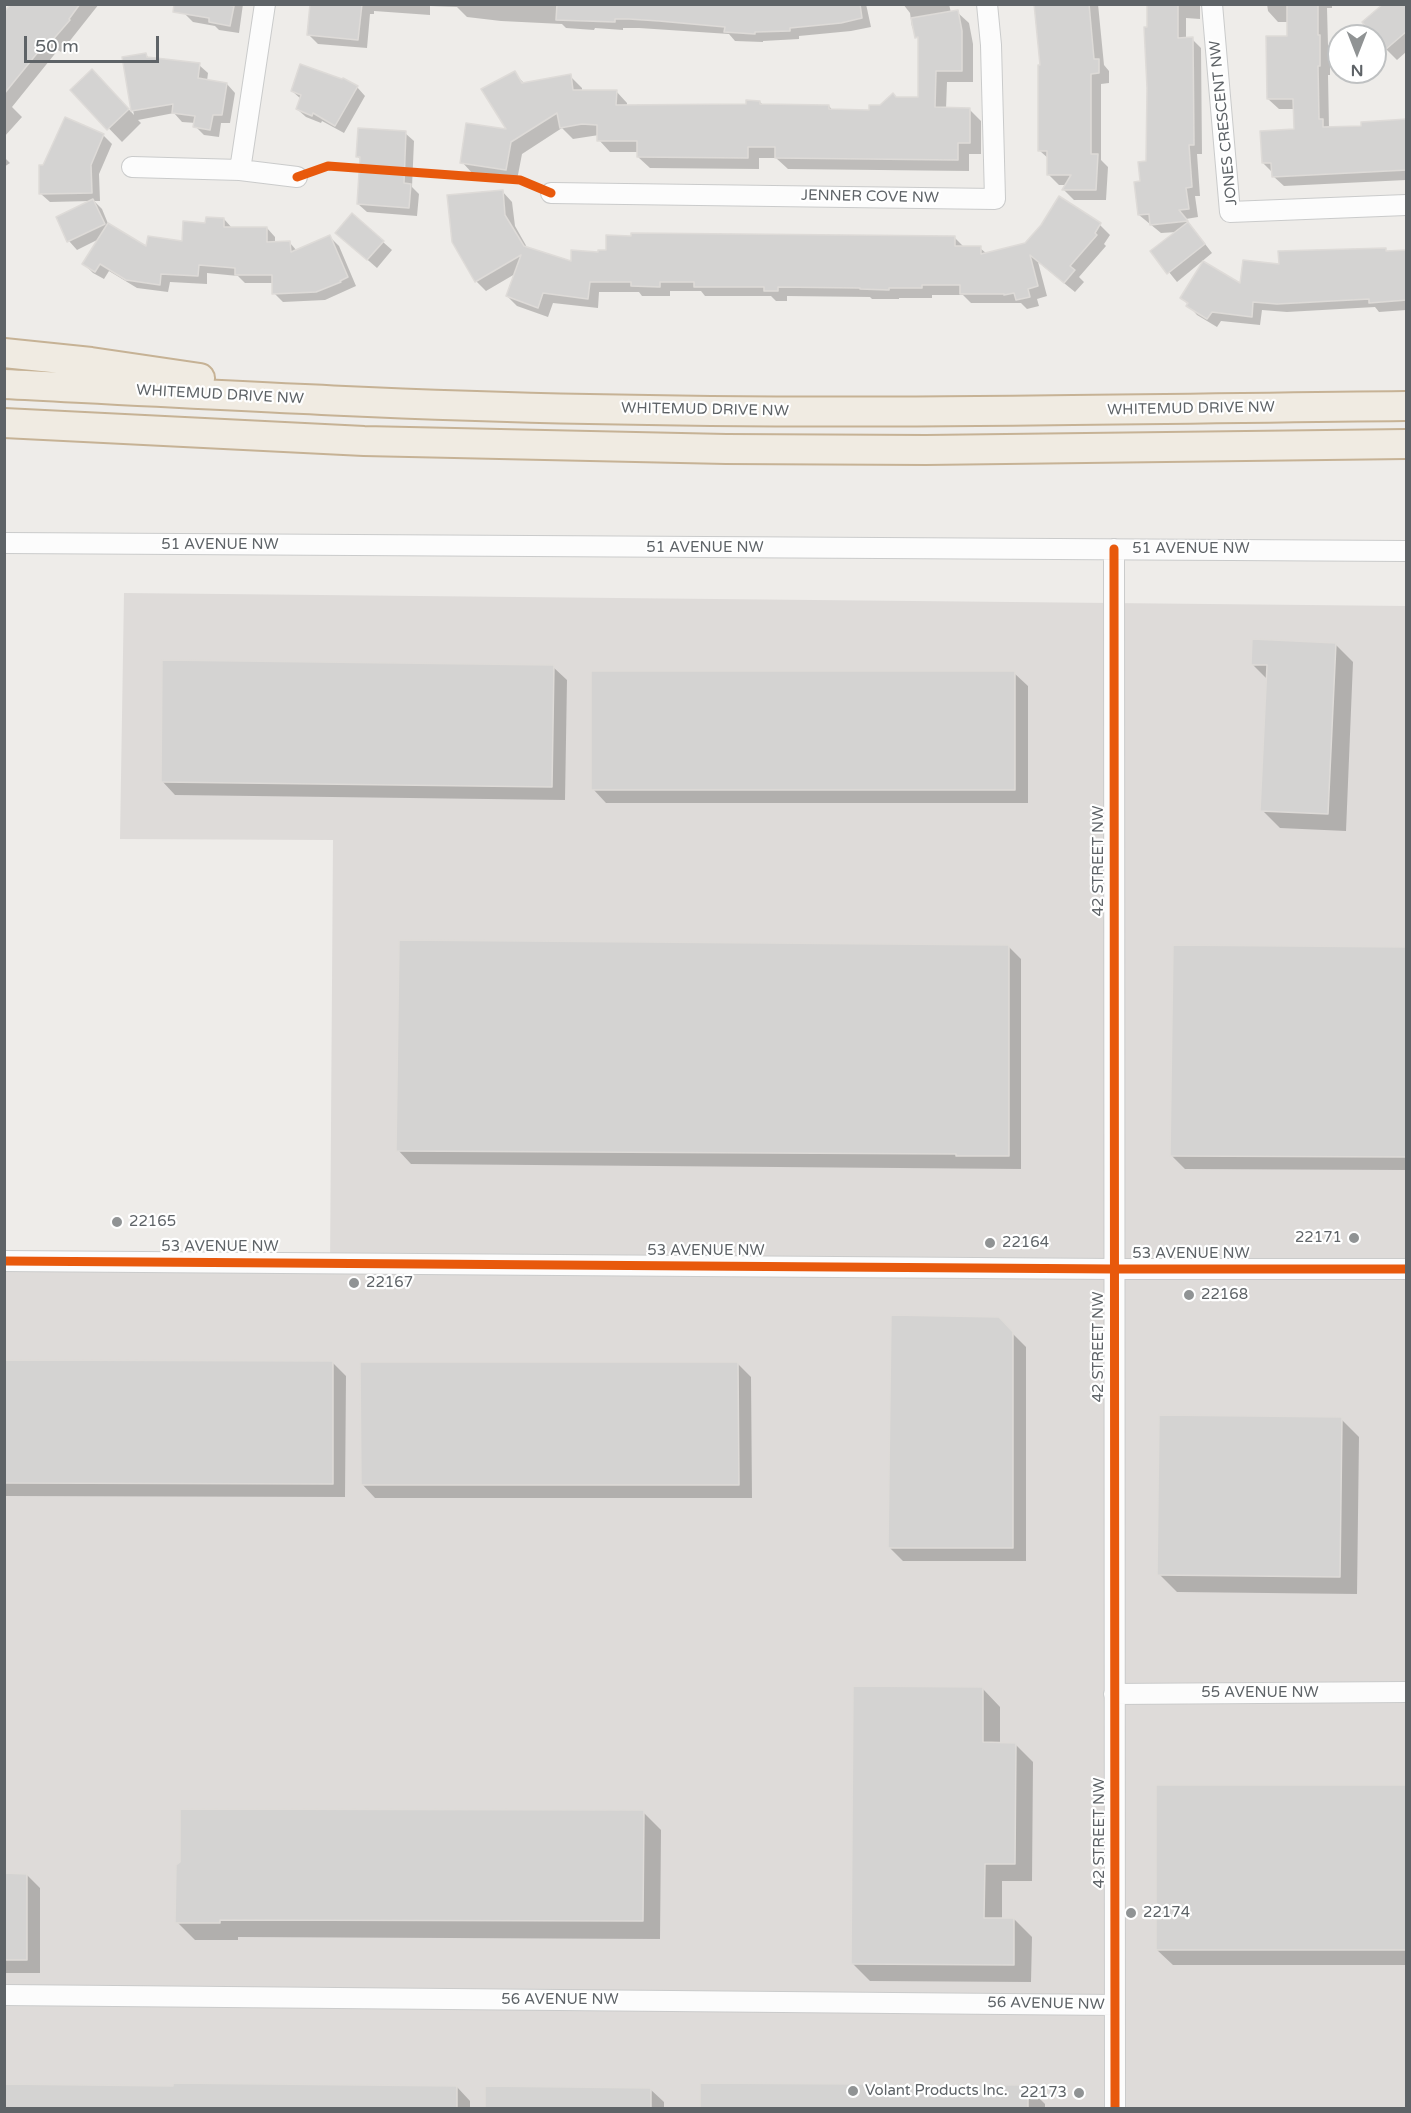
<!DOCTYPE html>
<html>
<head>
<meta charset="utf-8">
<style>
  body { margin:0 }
  #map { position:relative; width:1411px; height:2113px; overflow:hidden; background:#eeece9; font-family:"Varela Round",sans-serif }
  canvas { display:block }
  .frame { position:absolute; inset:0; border:6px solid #5e6367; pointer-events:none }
  .north { position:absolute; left:1327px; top:24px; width:60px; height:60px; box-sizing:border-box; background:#fff; border:2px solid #bfc1c2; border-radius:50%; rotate:180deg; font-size:16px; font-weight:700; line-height:24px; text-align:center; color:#5e6367 }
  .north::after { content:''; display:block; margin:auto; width:21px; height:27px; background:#909394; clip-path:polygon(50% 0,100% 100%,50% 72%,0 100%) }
  .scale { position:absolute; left:24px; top:36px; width:135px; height:27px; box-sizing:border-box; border:3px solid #5e6367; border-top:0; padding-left:8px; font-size:18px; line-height:21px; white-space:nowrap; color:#5e6367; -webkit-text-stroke:4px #fff; paint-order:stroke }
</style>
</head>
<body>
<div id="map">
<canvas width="1411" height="2113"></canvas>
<div class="frame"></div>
<div class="north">N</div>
<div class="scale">50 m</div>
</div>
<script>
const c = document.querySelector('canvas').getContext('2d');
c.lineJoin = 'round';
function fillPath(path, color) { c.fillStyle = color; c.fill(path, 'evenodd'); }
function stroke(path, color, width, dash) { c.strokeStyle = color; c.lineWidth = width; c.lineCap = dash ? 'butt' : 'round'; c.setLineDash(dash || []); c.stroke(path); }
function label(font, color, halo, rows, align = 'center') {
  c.font = font + ' "Varela Round",sans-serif'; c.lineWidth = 4.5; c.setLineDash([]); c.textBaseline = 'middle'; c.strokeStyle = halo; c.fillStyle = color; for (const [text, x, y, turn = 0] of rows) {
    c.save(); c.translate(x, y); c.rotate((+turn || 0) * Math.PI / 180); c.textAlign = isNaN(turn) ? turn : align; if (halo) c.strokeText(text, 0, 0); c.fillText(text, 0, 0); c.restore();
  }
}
fillPath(new Path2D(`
  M124 593 1406 606V2108H5V1265L330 1269 333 840 120 839Z`), '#dedbd9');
fillPath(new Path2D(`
  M13 4H99L61 52 58 50 12 107 22 117 4 137V14Z
  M186 4H243L239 33 219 30 215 26 193 22 184 13Z
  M316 4H866L871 27 851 31 799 36V39L763 41V42L735 41 729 34 639 28H623V30L595 28 594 30 566 28 562 24 501 21 467 17 457 7 430 6V15L374 11V14H370L367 48 318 44 309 35Z
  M903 4H949L951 13 957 12 969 23 973 44V82H947L946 109H969L981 121V154H969V171L788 169 776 158H759V169L650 168 638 157V152H610L599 140V135L573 139 562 128 522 154 517 180 473 174 462 162 509 131 514 73 525 84 570 76 582 88V91H616L627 103V106L747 105 760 102 764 106H829L833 111H871L897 98 920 99V41L912 27 910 13Z
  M1035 4H1098L1104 65 1109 71V83L1101 84V160L1108 167 1106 200H1074L1064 190 1067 185H1059L1049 175V159L1040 151 1041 67Z
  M1148 4H1200V19L1186 18V39H1192L1201 48 1202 154H1197L1200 196H1195L1198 217 1186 219 1212 253 1177 282 1152 251 1177 232 1161 233 1139 215 1141 183 1147 163Z
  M1267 4H1332V8H1327L1328 45 1330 47V75H1328L1329 128 1363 127 1406 120V180L1284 186 1273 176V173L1263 163 1295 130V109H1279L1268 99 1289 37V22H1278L1268 11Z
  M1406 4V52L1397 60 1386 49Z
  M146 55 150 59 199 65 208 73 207 81 227 84 235 93 230 123H221L219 137 204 135 195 126 196 123 182 122 174 113 138 120 141 123 122 142 72 90 106 85 134 115 123 59Z
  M357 87 365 96 344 133 322 121 321 123 306 117 297 109 301 99 292 91Z
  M65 119 104 136 112 144 99 174 100 201H94L102 209 109 226 148 249 183 242 207 224 224 219 232 228H267L275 237V244L290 243 297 251 330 237 339 246 356 286 325 300 283 302 274 293 273 283H245L238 276 207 273V284L170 282 168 292 137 288 109 271 104 279 93 273 84 264 99 239 77 250 69 241 91 201 50 202 41 194 44 166Z
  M405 133 414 141 412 187 419 194 417 216 367 212 358 204 361 160 357 156Z
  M4 157 10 163 4 167Z
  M502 191 512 202 515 226 528 249 572 263 600 254 955 238 964 247 980 248 987 254 1100 225 1110 235 1104 244 1106 246 1079 277 1084 282 1075 292 1038 262 1047 296 1037 299 1039 306 1027 309 1021 303H971L963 295H932V298H899V299H872L870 297 787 296V301H776L771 296H705L701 291H670V296H642L639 292H599L598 308 553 303 548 317 517 306 507 296 515 274 486 291 476 281Z
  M346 241 383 242 392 250 377 268Z
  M1386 250 1388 253 1406 252V310L1379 312 1375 307 1287 312 1262 310 1260 325 1221 321 1217 327 1197 315 1182 298 1241 285 1280 266Z
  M1335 644 1353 662 1346 831 1280 828 1262 810 1268 680 1252 664Z
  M553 667 567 680 565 800 175 795 162 781Z
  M1014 673 1028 686V803H606L593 789Z
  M1008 946 1021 959V1169L411 1164 398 1150Z
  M1406 949V1170L1185 1169 1172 1156Z
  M998 1319 1026 1347V1561H903L890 1548Z
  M4 1361 332 1362 346 1376 345 1497 4 1496Z
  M737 1363 751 1377 752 1498H375L362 1484Z
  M1341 1419 1359 1437 1357 1594 1177 1592 1159 1574Z
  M983 1689 1000 1707V1744H1015L1033 1762 1032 1881H1002V1919H1014L1032 1937 1031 1982 870 1981 852 1963Z
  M1406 1786V1965H1173L1157 1950Z
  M643 1812 661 1830 660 1939 238 1937V1940H195L177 1922 181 1862Z
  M4 1875H27L40 1888V1973H4Z
  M1027 2086 1045 2104V2108H702Z
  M457 2087 470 2101V2108H4Z
  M650 2089 664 2102V2108H486Z`), '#0003');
const building = new Path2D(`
  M11 4H80L69 19 70 20 50 43 47 41 4 94V12Z
  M174 4H223L234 6 230 26 209 22V18L173 12Z
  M310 4H362L358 40 307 35Z
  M557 4H860L862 18 841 23 790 28V31L755 32V34L724 32 725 27 659 21 629 19H615V22L556 20Z
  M1034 4H1089L1094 59H1099V73L1091 74V154H1098L1096 190H1062L1071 175H1047V151H1038V65H1040Z
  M1147 4H1178V38L1193 37 1194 145H1189L1192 187 1186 188 1189 209 1179 210 1188 221 1150 225 1149 214 1138 215 1134 182 1140 181 1138 162 1146 161 1147 88 1144 27H1147Z
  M1318 4V35H1320V66H1318L1319 119H1323V127L1361 126V122L1407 119V170L1272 177 1271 163H1262L1260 131 1294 129 1293 99H1267L1266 36H1287V5Z
  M1383 4H1407V31L1385 50 1362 22Z
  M958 10 962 31V71H936L935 107 970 108V143H958V160L775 158V147H748V158L637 157V141H597V125L582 124 560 128 557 113 511 142 506 170 460 163 466 123 506 129 481 89 515 71 522 83 571 74 573 90H617L616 105 746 104V100L760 101V104L829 105V109L869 110V105H880L893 93 896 97H918V37L915 38 911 18Z
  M146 53 147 57 200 63 198 78 227 83 222 115H213L210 130 193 127 195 116 172 113 173 104 131 111 122 57Z
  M300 64 342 79 343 78 358 86 335 126 313 113 312 116 296 109 301 95 291 91Z
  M92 69 129 109 107 130 70 90Z
  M65 117 104 134 91 165 92 193 39 194V165H43Z
  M358 128 406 131 404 183 411 184 409 208 357 204 360 157H356Z
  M503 190 505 215 524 246 571 261V250L598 252V250H606V235L631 236V233L955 236V246H981V254L1025 243 1041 225 1059 196 1101 223 1095 233 1097 235 1070 266 1075 270 1064 283 1030 255 1038 286 1028 289 1030 297 1016 300 1014 293 1004 295V294H960V285H922V288H889V290L860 289V288L778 287V291H764V287H694V282H660V287L631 286V282H590L588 299 543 293 538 308 506 296 521 255 475 282 452 242 447 195Z
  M93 199 105 224 67 242 56 217Z
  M352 213 384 241 367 260 335 233Z
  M206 217 224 218V227H267V242L290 241 291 252 330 235 348 277 340 281 341 282 316 292 272 294V275H235V268L199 265 198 276 161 274 160 285 126 280 100 264 95 272 82 264 108 223 146 246 148 236 182 241 183 221 205 223Z
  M1188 222 1205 244 1167 274 1150 251Z
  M1386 248V251L1407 250V300L1369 303V299L1277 304 1253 302 1252 317 1212 312 1207 319 1186 306 1188 303 1180 298 1203 261 1240 283 1243 260 1279 264 1278 251Z
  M1252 639 1336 643 1328 814 1260 811 1267 665H1251Z
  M162 660 554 665 552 787 161 782Z
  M591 671H1015V790H591Z
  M399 940 1009 945V1156H956V1154L396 1151Z
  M1173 945 1407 947V1157L1170 1156Z
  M891 1315 999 1317 1013 1332V1548H888Z
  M4 1360 333 1361V1484L4 1483Z
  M360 1362H738L739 1485H361Z
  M1159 1415 1342 1417 1340 1577 1157 1575Z
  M853 1686 983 1687V1742L1016 1743 1015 1864H985L984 1918H1014V1965L851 1964Z
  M1156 1785H1407V1950H1156Z
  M180 1809 644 1810 643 1921 220 1920V1923H175L176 1865 180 1862Z
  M4 1873 27 1874V1960H4Z
  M173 2083 457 2086V2109H4V2084L173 2086Z
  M700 2083 1028 2085V2109H700Z
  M485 2086 651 2088V2109H485Z`);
fillPath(building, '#d4d3d2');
stroke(building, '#dedbd8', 1.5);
const minor = new Path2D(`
  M1212 4 1230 212 1406 205
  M132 167 240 170 297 177
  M240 170 265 4
  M551 193 995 199 991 45 987 4
  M4 543 1406 551
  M1114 549 1115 2108
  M4 1261 1113 1269H1406
  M1114 1694 1406 1692
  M4 1995 1115 2005`);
const highway = new Path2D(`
  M4 353 91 362 200 378
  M4 384C199 394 394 405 589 409 861 415 1134 409 1406 406
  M4 423 364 441 726 449 926 450 1406 444`);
stroke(minor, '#cacbcb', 22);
stroke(highway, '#c6b295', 32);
stroke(minor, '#fcfcfc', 20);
stroke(highway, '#f0ebe2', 28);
stroke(new Path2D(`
  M297 177 328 166 520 180 551 193
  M1114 549 1115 2108
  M4 1261 1113 1269H1406`), '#e8590c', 9);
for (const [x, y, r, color] of [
  [117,1222,6,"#909394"],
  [1354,1238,6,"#909394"],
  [990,1243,6,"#909394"],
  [354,1283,6,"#909394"],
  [1189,1295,6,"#909394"],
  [1131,1913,6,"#909394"],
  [853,2091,6,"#909394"],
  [1079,2093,6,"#909394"]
]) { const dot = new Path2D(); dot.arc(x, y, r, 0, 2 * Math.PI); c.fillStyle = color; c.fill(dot); stroke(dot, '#fff', 2); }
label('15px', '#5e6367', '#fff', [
  ["JONES CRESCENT NW",1224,123,-96],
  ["JENNER COVE NW",870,197,1],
  ["WHITEMUD DRIVE NW",220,395,3],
  ["WHITEMUD DRIVE NW",1191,409,-1],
  ["WHITEMUD DRIVE NW",705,410,1],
  ["51 AVENUE NW",220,545],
  ["51 AVENUE NW",705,548],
  ["51 AVENUE NW",1191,549],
  ["42 STREET NW",1099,861,-90],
  ["53 AVENUE NW",220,1247],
  ["53 AVENUE NW",706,1251],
  ["53 AVENUE NW",1191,1254],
  ["42 STREET NW",1099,1347,-90],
  ["55 AVENUE NW",1260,1693],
  ["42 STREET NW",1100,1833,-90],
  ["56 AVENUE NW",560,2000],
  ["56 AVENUE NW",1046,2004,1]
]);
label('15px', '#5e6367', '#fff', [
  ["22165",129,1222],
  ["22171",1342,1238,"right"],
  ["22164",1002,1243],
  ["22167",366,1283],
  ["22168",1201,1295],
  ["22174",1143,1913],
  ["Volant Products Inc.",865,2091],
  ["22173",1067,2093,"right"]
], 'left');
</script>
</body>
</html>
